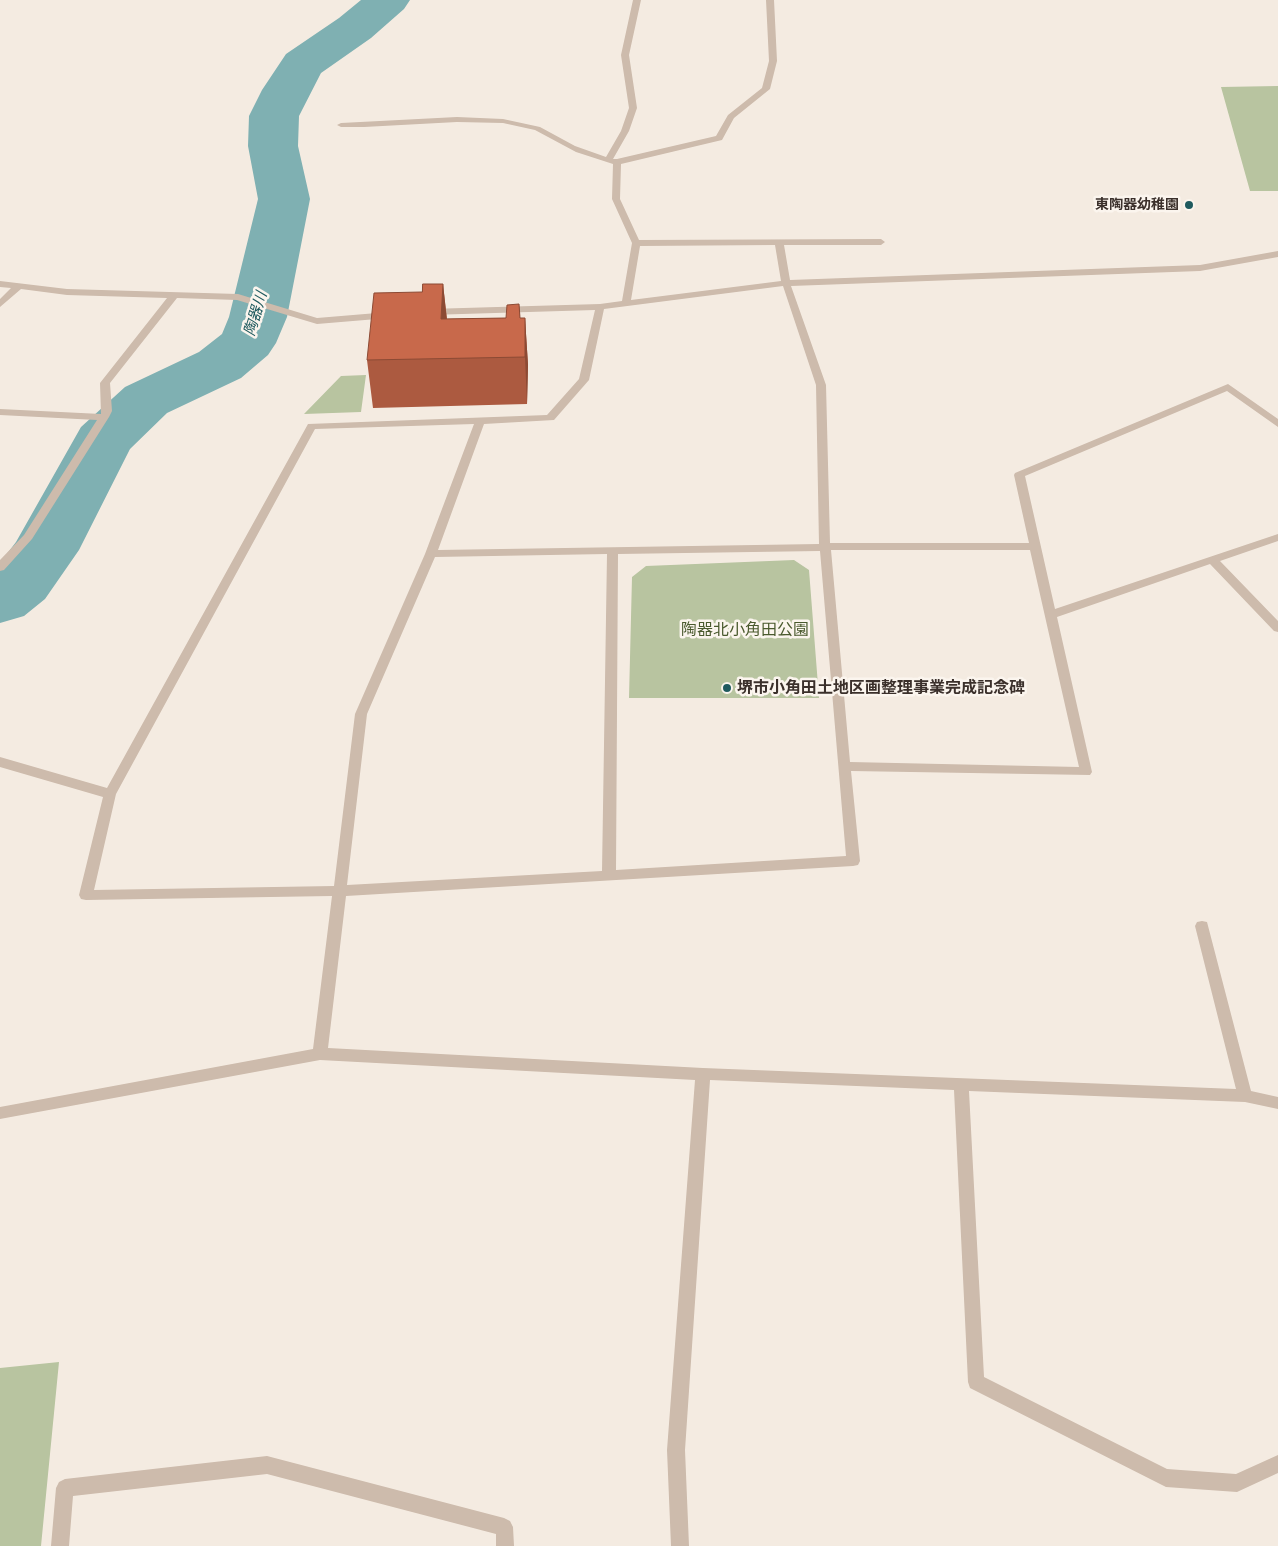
<!DOCTYPE html>
<html>
<head>
<meta charset="utf-8">
<style>
  body { margin:0 }
  canvas { display:block; background:#f4ebe1 }
</style>
</head>
<body>
<canvas width="1278" height="1546"></canvas>
<script>
const c = document.querySelector('canvas').getContext('2d');
c.lineJoin = 'round';
function fillPath(path, color) { c.fillStyle = color; c.fill(path, 'evenodd'); }
function stroke(path, color, width, dash) { c.strokeStyle = color; c.lineWidth = width; c.lineCap = dash ? 'butt' : 'round'; c.setLineDash(dash || []); c.stroke(path); }
function label(font, color, halo, rows, align = 'center') {
  c.font = font + ' "IBM Plex Sans","Noto Sans JP",sans-serif'; c.lineWidth = 5; c.setLineDash([]); c.textBaseline = 'middle'; c.strokeStyle = halo; c.fillStyle = color; for (const [text, x, y, turn = 0] of rows) {
    c.save(); c.translate(x, y); c.rotate((+turn || 0) * Math.PI / 180); c.textAlign = isNaN(turn) ? turn : align; if (halo) c.strokeText(text, 0, 0); c.fillText(text, 0, 0); c.restore();
  }
}
fillPath(new Path2D(`
  M1278 86V191H1250L1221 87Z
  M366 375 361 412 304 414 341 376Z
  M794 560 809 570 819 698H629L632 577 646 566Z
  M59 1362 41 1546H0V1368Z`), '#b8c4a0');
fillPath(new Path2D(`
  M361 0H410L404 9 371 38 321 73 299 116 298 146 310 199 287 317 276 343 268 355 241 378 167 413 130 449 79 550 45 599 24 616 0 623V563L16 542 81 427 125 387 199 352 222 334 229 317 258 199 248 146 249 116 262 90 286 54 339 18Z`), '#7fb0b2');
fillPath(new Path2D(`
  M633 0H641L629 55 637 108 629 131 613 159H617L716 136 728 115 762 88 769 61 766 0H774L777 61 770 89 734 118 722 140 621 164 620 199 639 240 881 239 885 242 881 245H784L790 280 1200 265 1278 251V257L1200 271 791 286 826 385 830 543H1029L1014 475 1015 473 1228 384 1278 419V427L1227 391 1025 476 1055 609 1278 534V541L1220 561 1278 621V632L1274 631 1210 564 1057 617 1092 772 1090 775 851 771 860 861 858 865 853 866 346 896 328 1048 703 1068 1236 1089 1195 926 1197 922 1202 921 1207 922 1251 1091 1278 1097V1109L1245 1102 969 1091 984 1377 1167 1469 1236 1474 1278 1455V1473L1237 1492 1166 1487 970 1388 968 1382 954 1090 710 1080 685 1450 689 1546H671L667 1450 695 1080 320 1060 0 1119V1107L313 1049 332 896 86 900 81 899 79 895 103 797 0 767V757L107 788 308 424 547 415 579 379 595 310 429 315 424 312 429 309 600 304 622 301 632 243 612 199 613 164 576 152 535 130 503 123 457 122 364 127H341L337 125 341 123 457 117 503 119 540 127 575 146 606 157 621 131 629 108 621 55ZM775 245 781 281 631 300 640 246ZM783 286 816 385 819 544 438 550 484 424 554 420 589 380 604 309ZM474 424 425 554 355 714 334 886 94 890 116 794 315 429ZM831 550H1030L1079 767 850 762ZM820 551 846 856 616 870 618 554ZM607 554 602 871 347 885 367 714 435 557Z
  M0 281 67 289 238 294 317 318 389 312 394 315 389 318 317 324 237 300 177 298 110 383 112 411 109 417 32 539 4 570 0 571V560L24 535 97 420 0 415V409L101 414 100 383 167 298 67 295 21 289 0 307V299L11 288 0 287Z
  M267 1456 504 1518 510 1521 513 1527 514 1546H496V1534L267 1474 73 1496 69 1546H51L56 1488 59 1482 65 1479Z`), '#cdbbac');
fillPath(new Path2D(`
  M443 284 447 319 506 318 519 304 520 318H525L528 365 527 404 373 408 367 360 422 292Z`), '#ac5a40');
fillPath(new Path2D(`
  M443 284 448 331 441 319Z
  M525 318 528 365 527 404 525 357Z`), '#8c4a34');
const building = new Path2D(`
  M423 284H443L441 319 506 318 507 305 519 304 520 318H525V357L367 360 374 293 422 292Z`);
fillPath(building, '#c8694b');
stroke(building, '#8c4a34', 1);
for (const [x, y, r, color] of [
  [1189,205,5,"#1f5a5e"],
  [727,688,5,"#1f5a5e"]
]) { const dot = new Path2D(); dot.arc(x, y, r, 0, 2 * Math.PI); c.fillStyle = color; c.fill(dot); stroke(dot, '#fbf5ee', 2); }
label('bold 14px', '#3b302b', '#fbf5ee', [
  ["東陶器幼稚園",1179,205]
], 'right');
label('italic 15px', '#1f5a5e', '#fbf5ee', [
  ["陶器川",256,314,-73]
]);
label('16px', '#4a5a2e', '#fbf5ee', [
  ["陶器北小角田公園",745,630]
]);
label('bold 16px', '#3b302b', '#fbf5ee', [
  ["堺市小角田土地区画整理事業完成記念碑",737,688]
], 'left');
</script>
</body>
</html>
